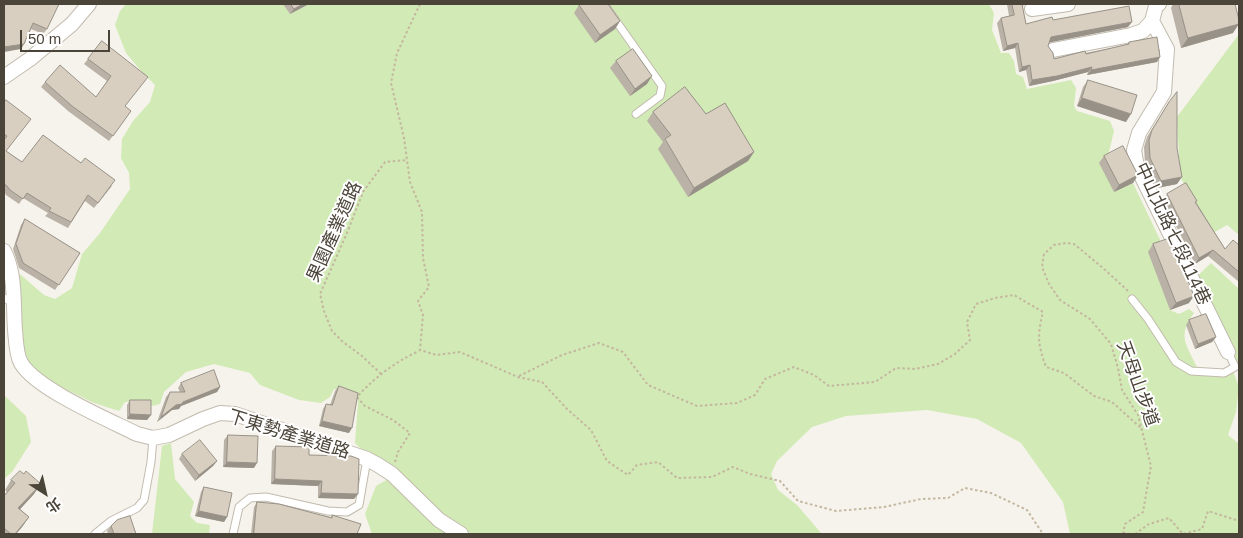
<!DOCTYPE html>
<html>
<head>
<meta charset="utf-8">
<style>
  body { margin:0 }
  #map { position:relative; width:1243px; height:538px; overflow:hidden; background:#f6f3ec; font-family:Helvetica,"Noto Sans TC",sans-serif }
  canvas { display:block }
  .frame { position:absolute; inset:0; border:5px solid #4b4439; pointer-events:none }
  .north { position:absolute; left:20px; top:468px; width:50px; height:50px; -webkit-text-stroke:4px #fff; paint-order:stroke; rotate:145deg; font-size:14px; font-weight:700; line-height:20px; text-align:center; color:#4b4439 }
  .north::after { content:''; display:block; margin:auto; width:18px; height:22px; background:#4b4439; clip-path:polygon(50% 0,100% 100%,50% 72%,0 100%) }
  .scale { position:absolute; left:20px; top:30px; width:90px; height:22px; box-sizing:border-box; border:2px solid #4b4439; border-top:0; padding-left:6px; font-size:15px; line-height:18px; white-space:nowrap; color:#4b4439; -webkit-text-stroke:4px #fff; paint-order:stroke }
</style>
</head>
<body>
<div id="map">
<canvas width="1243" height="538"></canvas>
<div class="frame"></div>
<div class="north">北</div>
<div class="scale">50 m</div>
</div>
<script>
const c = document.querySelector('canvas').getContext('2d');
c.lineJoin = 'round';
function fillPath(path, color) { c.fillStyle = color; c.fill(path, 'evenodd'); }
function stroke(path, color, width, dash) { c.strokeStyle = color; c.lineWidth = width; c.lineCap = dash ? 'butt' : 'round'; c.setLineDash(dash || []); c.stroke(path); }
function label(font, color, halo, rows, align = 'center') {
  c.font = font + ' Helvetica,"Noto Sans TC",sans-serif'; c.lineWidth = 4; c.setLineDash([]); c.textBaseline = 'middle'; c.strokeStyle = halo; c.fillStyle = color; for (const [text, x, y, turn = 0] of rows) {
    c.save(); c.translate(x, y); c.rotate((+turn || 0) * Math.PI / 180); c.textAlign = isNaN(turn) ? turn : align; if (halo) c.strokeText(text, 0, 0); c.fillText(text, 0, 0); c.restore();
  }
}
fillPath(new Path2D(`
  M126 4H284L290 14 309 4H989L994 13 992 30 1001 53H1009L1014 61 1016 74 1023 77 1027 89 1071 80 1076 88 1074 106 1077 111 1110 121 1114 131 1108 156 1114 192 1133 183 1163 246 1170 310 1179 314 1189 309 1194 313C1177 336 1186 344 1197 367L1225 376 1233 371 1239 387 1236 412 1228 435 1239 444V534H1070L1063 502 1021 443 977 419 927 410 846 416 812 427 777 461 771 474 778 490 797 505 822 534H472L440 514 380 461 361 449 355 443 358 402 354 395 334 389 330 397 321 403 299 400 260 385 250 373 214 364 186 372 164 392 160 404 153 406 142 401 125 402 119 411 94 403 55 384 35 371 25 358 21 337 16 273 21 275 44 295 55 299 72 288 82 254 100 233 130 189 129 173 121 158 122 139 133 121 150 102 155 85 141 71 126 53 115 25 120 11Z
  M1239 34V235L1227 225 1213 233 1180 177 1177 117Z
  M1211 263 1239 289V364L1229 351 1192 281Z
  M4 395 26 416 31 442 12 472 4 479Z
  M171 443 175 479 194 502 190 516 197 523 210 525 209 534H152L162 446Z
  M388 479 455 534H372L365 514 376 486Z`), '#d2eab5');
const service = new Path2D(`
  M604 4 662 86 660 96 636 114
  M4 298 13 303
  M1132 299 1148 319 1176 362 1191 371 1224 373 1235 367 1228 352
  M95 534 111 521 137 508 144 500 151 462 153 438
  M233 534 239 507 250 498 266 497 328 511 347 512 359 505 367 459`);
const minor = new Path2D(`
  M1159 4 1156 6 1152 21 1167 49 1164 92 1139 133 1134 150 1137 167 1228 352
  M1032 9 1068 4
  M1053 50 1131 35 1143 31 1152 21
  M4 77 30 59 72 24 89 4
  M4 251C16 275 13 303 15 330 16 340 16 354 21 363 36 389 109 420 137 434L153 438 169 435 203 419 220 413 235 414 367 459 378 465 392 474 439 520 461 534`);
stroke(service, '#c2bbae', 9);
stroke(minor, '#c2bbae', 16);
stroke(new Path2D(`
  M420 4 397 53 391 83 404 138 410 182 422 212 423 258 429 287 418 301 423 315 420 350 436 355 460 352 518 377 542 382 567 409 591 430 607 461 628 475 637 465 658 462 677 478 712 477 733 467 750 474 780 481 798 501 836 511 884 507 921 499 948 498 965 488 991 493 1027 510 1043 534
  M381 374 362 356 343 342 332 331 324 311 320 294 347 233 363 192 385 162 407 160
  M519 376 562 355 599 343 623 352 648 385 697 406 737 403 755 395 765 379 794 367 814 375 829 386 875 382 896 368 915 369 938 364 955 354 970 340 967 322 976 304 995 298 1014 295 1043 312C1037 336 1038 345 1046 367L1064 373 1094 396 1112 402 1142 429
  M395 462 398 452 410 433 393 420 365 406 357 397C375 377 395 362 419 351
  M1123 533 1130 534
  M1123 534 1125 524 1143 512 1151 466 1138 415 1122 390 1118 368 1111 344 1090 319 1060 300 1049 284 1042 267 1044 254 1054 245 1066 243 1074 244 1103 268 1128 291
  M1135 534 1149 524 1169 518 1183 534 1202 529 1208 511 1239 521`), '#c4b79f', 2, [2.5, 2.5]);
stroke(service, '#fff', 7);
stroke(minor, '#fff', 14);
fillPath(new Path2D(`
  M4 4 47 29 43 34 31 29 24 44 21 49Z
  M283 4H309L290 14Z
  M1007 4H1026L1022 6 1026 24 1053 20 1128 27 1049 42 1048 46 1054 59 1127 45 1129 42 1157 62 1087 75 1088 72 1053 81 1029 86 1026 70 1019 72 1015 48 1003 51 997 23 1001 18 1009 16Z
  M1173 4H1235L1233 33 1181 48 1171 8Z
  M579 5 620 21 615 29 595 43 574 13Z
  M102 41 125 107 131 111 109 141 68 111 41 87 45 82 96 97 107 81 84 64Z
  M616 61 647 84 630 96 610 68Z
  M1088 80 1126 122 1077 106 1083 87Z
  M6 100V151L22 162 112 186 94 208 85 201 68 228 45 216 48 213 23 198 19 204 6 195 4 191V103Z
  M1169 102 1177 148V184L1157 188 1145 164 1144 147 1147 137Z
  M653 112 706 114 754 152 748 161 688 197 658 149 663 142 647 121Z
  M1104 156 1138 175 1133 183 1114 192 1099 163Z
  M1167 194 1196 202 1225 249 1239 245V282L1208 256 1195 264 1163 200Z
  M25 219 80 253 55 290 19 268 13 249 21 225Z
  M1153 244 1189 303 1170 310 1148 252Z
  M1189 320 1216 337 1212 342 1195 349 1186 325Z
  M181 383 220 387 217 392 181 406 179 409 172 410 157 422 166 397 170 392H180L178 388Z
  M339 386 349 433 319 426 323 409 326 404 330 405 335 391Z
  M130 400 151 415 147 420 127 419V405Z
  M228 435 254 468 223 467 224 440Z
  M276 446 309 455 354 499 318 498V486L271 484 272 451Z
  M182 454 217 461 213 466 195 481 179 459Z
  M11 480 34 494 20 509 29 517 22 527 16 534H4V496L7 492 5 490Z
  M204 487 227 517 224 522 195 516 201 492Z
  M257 502 331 517 332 515 357 534H251L254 507Z
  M111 526 136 534H108L107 531Z`), '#bab2a6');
fillPath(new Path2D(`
  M303 4H309L290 14 294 9Z
  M620 21 615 29 595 43 600 35Z
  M1132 22 1128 27 1047 43 1051 37Z
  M1239 24 1233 33 1181 48 1188 38Z
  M1018 43 1015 48 1003 51 1007 46Z
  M24 44 21 49 4 52V47Z
  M1160 57 1157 62 1087 75 1091 70Z
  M1030 65 1026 70 1019 72 1022 67Z
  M1092 67 1088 72 1053 81 1029 86 1032 80Z
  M652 76 647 84 630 96 635 89Z
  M1082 98 1131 114 1126 122 1077 106Z
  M754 152 748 161 688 197 694 188Z
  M1138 175 1133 183 1114 192 1119 185Z
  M1182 177 1177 184 1157 188 1161 181Z
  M1213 250 1208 256 1195 264 1199 258Z
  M1194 296 1189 303 1170 310 1176 303Z
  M1216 337 1212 342 1195 349 1198 344Z
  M220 387 217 392 181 406 179 409 172 410 157 422 161 417 176 405Z
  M130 414 151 415 147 420 127 419Z
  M322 421 352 428 349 433 319 426Z
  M217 461 213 466 195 481 199 475Z
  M227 462 257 463 254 468 223 467Z
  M275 479 322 481 318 486 271 484Z
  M41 484 34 494 12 518 18 508Z
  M321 493 358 494 354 499 318 498Z
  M199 511 227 517 224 522 195 516Z
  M29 517 22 527 16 534H15Z`), '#979187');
const building = new Path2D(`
  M4 4H59L47 29 33 23 24 44 4 47Z
  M291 4H303L294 9Z
  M581 4H608L620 21 600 35 579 5Z
  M1012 4H1022L1026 24 1052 17 1053 20 1129 6 1132 22 1051 37 1048 46 1053 53 1054 59 1085 51 1086 54 1129 44V42L1157 37 1160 57 1091 70 1092 67 1057 76 1032 80 1030 65 1022 67 1018 43 1007 46 1001 18 1014 15Z
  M1179 4H1235L1239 20V24L1188 38Z
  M102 41 148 77 125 106 131 111 113 136 72 106 45 82 60 65 96 97 111 76 88 59Z
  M633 49 652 76 635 89 616 61Z
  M1088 80 1137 95 1131 114 1082 98Z
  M685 87 706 114 725 103 754 152 694 188 665 139 671 135 653 112Z
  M1177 92V148L1182 177 1161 181 1150 158 1149 140 1152 130 1169 102Z
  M6 100 31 119 6 151 22 162 43 135 81 163 85 158 115 180 98 203 88 195 71 222 49 211 51 208 27 193 23 199 10 190 7 186 4 184V140L7 136 4 134V103Z
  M1123 146 1138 175 1119 185 1104 156Z
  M1186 183 1197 201 1195 202 1225 249 1233 240 1239 245V272L1213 250 1199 258 1167 194Z
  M25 219 80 253 59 285 23 263 16 244Z
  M1171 238 1194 296 1176 303 1153 244Z
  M1206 314 1216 337 1198 344 1189 320Z
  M214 370 220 387 183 402 182 404 176 405 161 417 170 392H185L181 383Z
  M339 386 358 393 352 428 322 421 326 404 332 405Z
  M130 400H151V415L130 414Z
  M228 435 258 436 257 463 227 462Z
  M200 440 217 461 199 475 182 454Z
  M276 446 309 447V455L351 456 359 459 358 494 321 493 322 481 275 479Z
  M20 471 24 474 26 471 41 484 18 508 29 517 15 534H11L4 528V496L15 483 11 480Z
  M204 487 232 493 227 517 199 511Z
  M257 502 279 504 332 518V515L361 524 357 534H254Z
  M130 516 136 534H114L111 526 117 520Z`);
fillPath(building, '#d8cfc1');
stroke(building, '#979187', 1);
label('18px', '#4b4439', '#fff', [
  ["果園產業道路",335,232,-66],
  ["中山北路七段114巷",1172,234,65],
  ["天母山步道",1137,384,70],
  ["下東勢產業道路",289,435,17]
]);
</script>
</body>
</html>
